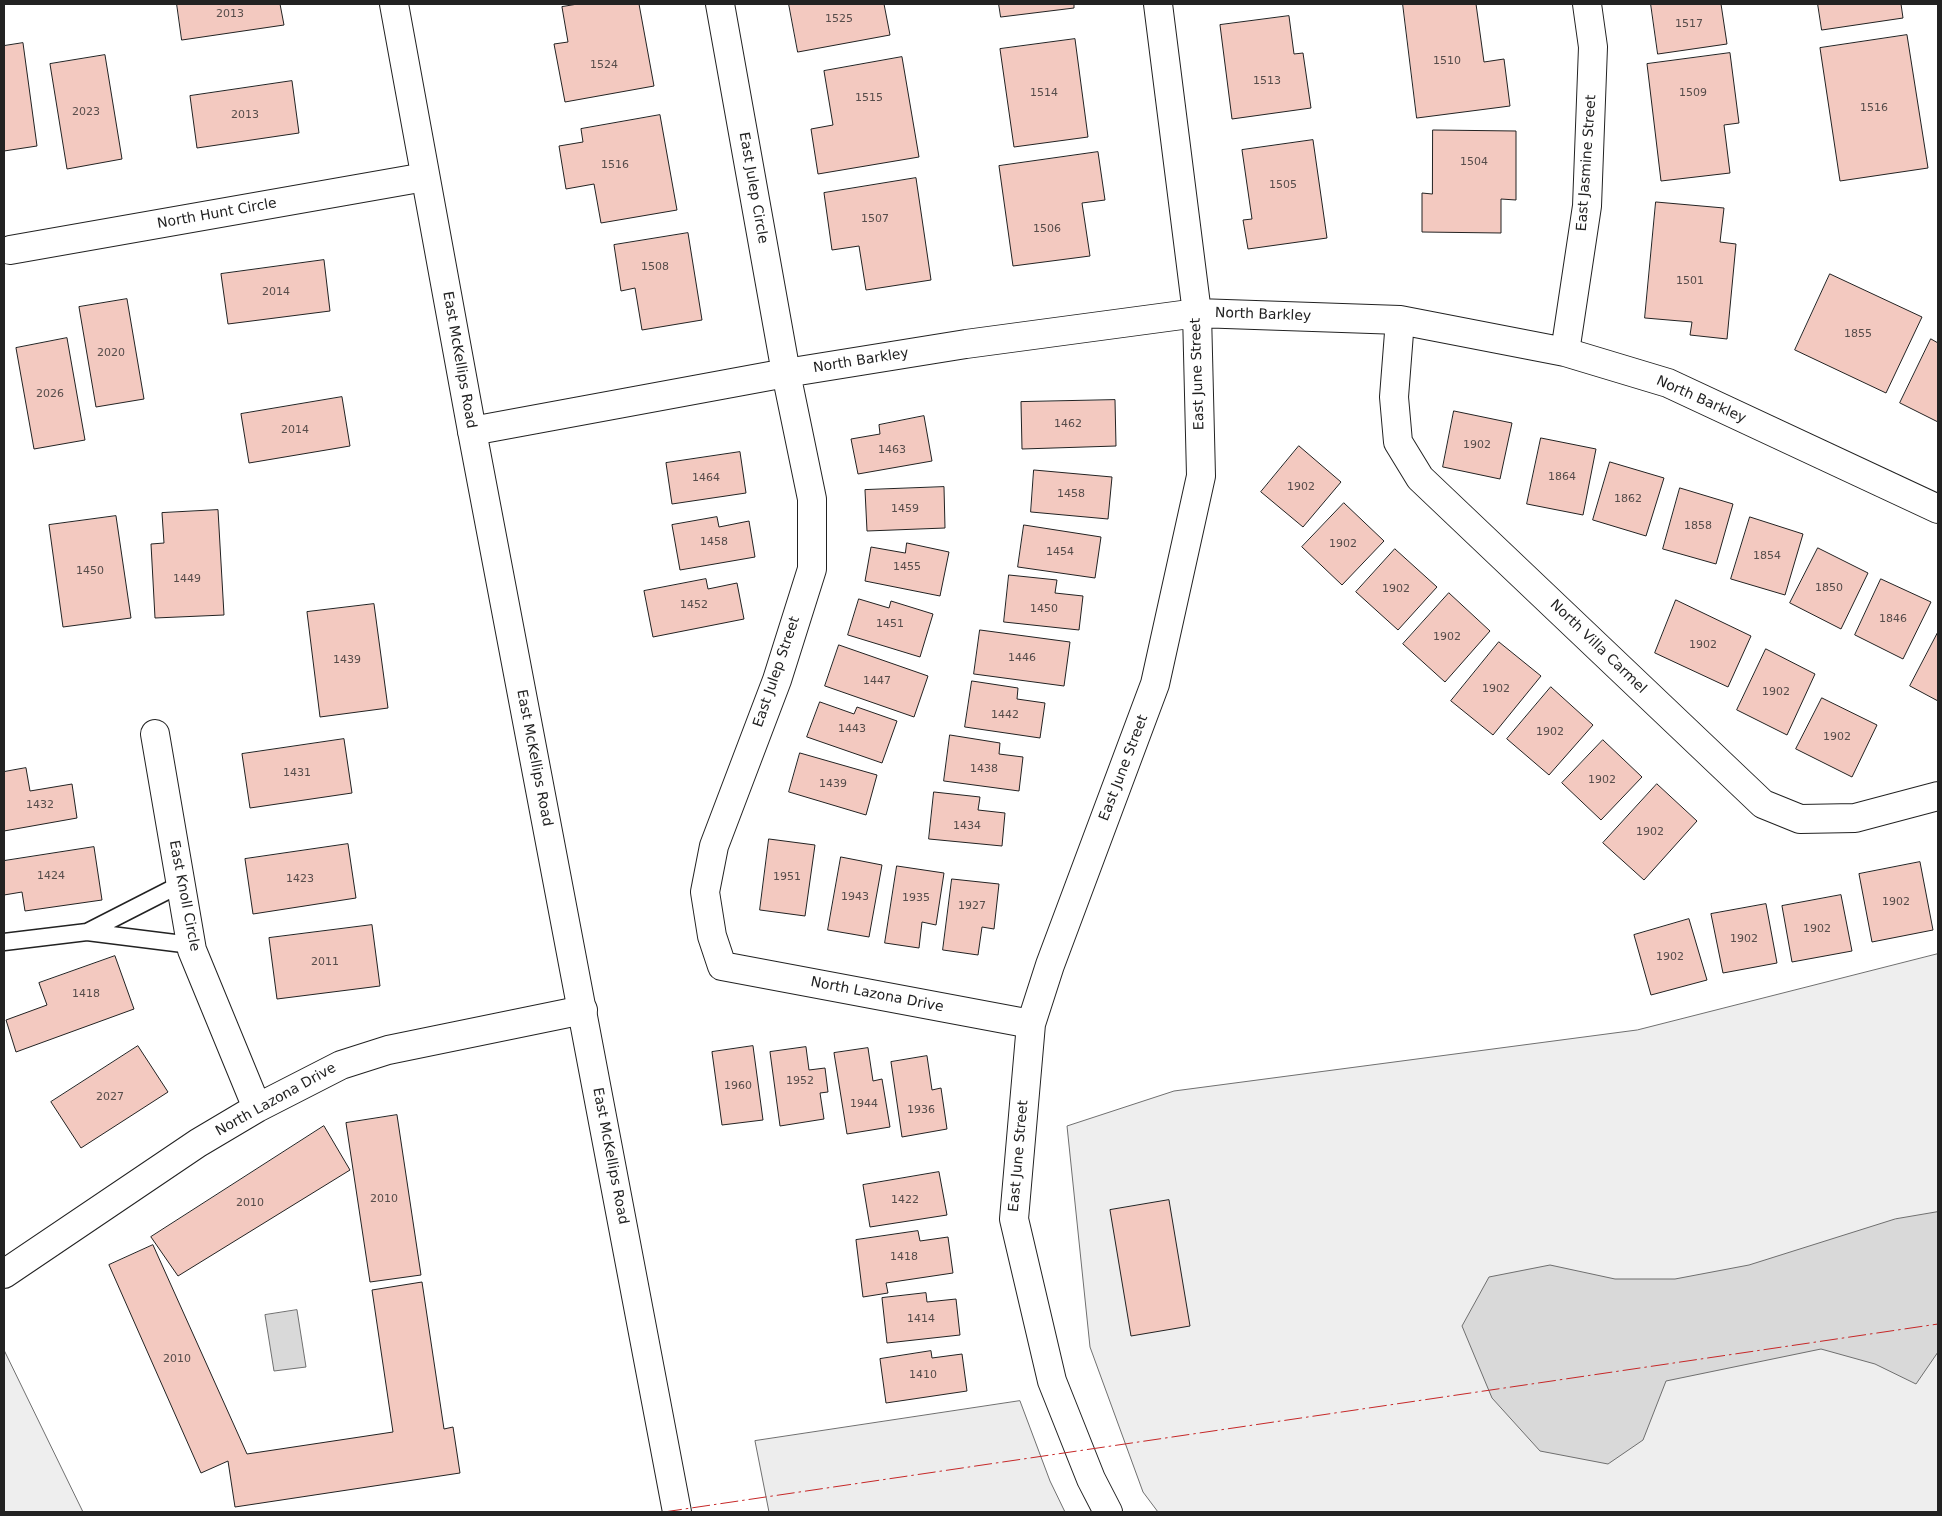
<!DOCTYPE html>
<html>
<head>
<meta charset="utf-8">
<style>
  body { margin:0 }
  #map { position:relative; width:1942px; height:1516px; overflow:hidden; background:#fff; font-family:"DejaVu Sans",sans-serif }
  canvas { display:block }
  .frame { position:absolute; inset:0; border:5px solid #222; pointer-events:none }
</style>
</head>
<body>
<div id="map">
<canvas width="1942" height="1516"></canvas>
<div class="frame"></div>
</div>
<script>
const c = document.querySelector('canvas').getContext('2d');
c.lineJoin = 'round';
function fillPath(path, color) { c.fillStyle = color; c.fill(path, 'evenodd'); }
function stroke(path, color, width, dash) { c.strokeStyle = color; c.lineWidth = width; c.lineCap = dash ? 'butt' : 'round'; c.setLineDash(dash || []); c.stroke(path); }
function label(font, color, halo, rows, align = 'center') {
  c.font = font + ' "DejaVu Sans",sans-serif'; c.lineWidth = 4; c.setLineDash([]); c.textBaseline = 'middle'; c.strokeStyle = halo; c.fillStyle = color; for (const [text, x, y, turn = 0] of rows) {
    c.save(); c.translate(x, y); c.rotate((+turn || 0) * Math.PI / 180); c.textAlign = isNaN(turn) ? turn : align; if (halo) c.strokeText(text, 0, 0); c.fillText(text, 0, 0); c.restore();
  }
}
const green = new Path2D(`
  M1938 954V1512H1158L1143 1492 1090 1347 1067 1126 1174 1091 1637 1030Z
  M4 1350 83 1512H4Z`);
fillPath(green, '#eee');
stroke(green, '#6f6f6f', 1);
const parking = new Path2D(`
  M1020 1401 1050 1481 1065 1512H769L755 1441Z`);
fillPath(parking, '#ededed');
stroke(parking, '#6f6f6f', 1);
const water = new Path2D(`
  M1938 1212V1352L1916 1384 1875 1364 1821 1349 1666 1381 1643 1440 1608 1464 1540 1451 1492 1398 1462 1326 1489 1277 1550 1265 1615 1279H1675L1749 1265 1895 1219Z
  M297 1310 306 1367 274 1371 265 1315Z`);
fillPath(water, '#d9d9d9');
stroke(water, '#6f6f6f', 1);
const building = new Path2D(`
  M177 4H280L284 25 182 40Z
  M578 4H639L654 86 565 102 554 44 568 42 562 7Z
  M789 4H884L890 35 798 52Z
  M999 4H1074V8L1001 17Z
  M1403 4H1476L1484 62 1504 59 1510 106 1417 118Z
  M1651 4H1721L1727 44 1658 54Z
  M1818 4H1901L1903 18 1822 30Z
  M1289 16 1294 54 1303 53 1311 108 1232 119 1220 25Z
  M1907 35 1928 168 1840 181 1820 48Z
  M1075 39 1088 137 1014 147 1000 49Z
  M23 43 37 146 4 151V46Z
  M1730 53 1739 123 1724 125 1730 173 1661 181 1647 64Z
  M105 55 122 159 67 169 50 64Z
  M902 57 919 157 818 174 811 129 833 125 824 71Z
  M292 81 299 133 197 148 190 96Z
  M660 115 677 210 601 223 594 184 566 189 559 146 583 142 581 129Z
  M1433 130 1516 131V200L1501 199V233L1422 232V193L1432 194Z
  M1313 140 1327 238 1248 249 1243 220 1252 219 1242 150Z
  M1098 152 1105 200 1082 203 1090 256 1013 266 999 166Z
  M916 178 931 280 866 290 859 246 832 250 824 193Z
  M1656 202 1724 208 1720 242 1736 244 1727 339 1690 335 1692 322 1645 318Z
  M688 233 702 320 642 330 635 288 621 291 614 245Z
  M324 260 330 311 228 324 221 274Z
  M1830 274 1922 317 1886 393 1795 350Z
  M127 299 144 399 96 407 79 307Z
  M67 338 85 440 34 449 16 348Z
  M1931 339 1938 343V422L1900 403Z
  M342 397 350 446 249 463 241 414Z
  M1115 400 1116 446 1022 449 1021 402Z
  M1454 411 1512 423 1500 479 1443 467Z
  M924 416 932 461 858 474 851 439 880 434 879 425Z
  M1541 438 1596 449 1583 515 1527 504Z
  M1299 446 1341 482 1303 527 1261 492Z
  M740 452 746 493 672 504 666 463Z
  M1610 462 1664 478 1646 536 1593 520Z
  M1034 470 1112 477 1108 519 1031 512Z
  M944 487 945 528 867 531 865 490Z
  M1680 488 1733 504 1716 564 1663 549Z
  M1344 503 1384 541 1342 585 1302 547Z
  M218 510 224 615 155 618 151 544 164 543 162 513Z
  M116 516 131 618 63 627 49 525Z
  M717 517 719 527 749 521 755 557 680 570 672 525Z
  M1750 517 1803 534 1785 595 1731 579Z
  M1024 525 1101 537 1095 578 1018 567Z
  M907 543 949 552 940 596 865 581 871 547 905 553Z
  M1818 548 1868 573 1841 629 1790 603Z
  M1395 549 1437 587 1398 630 1356 592Z
  M1009 575 1057 580 1055 593 1083 596 1079 630 1004 622Z
  M706 579 708 589 737 583 744 619 653 637 644 591Z
  M1881 579 1931 602 1903 659 1855 635Z
  M1449 593 1490 631 1445 682 1403 644Z
  M859 599 889 608 891 601 933 614 920 657 848 635Z
  M1676 600 1751 636 1728 687 1655 653Z
  M374 604 388 708 320 717 307 612Z
  M980 630 1070 642 1064 686 974 674Z
  M1938 632V701L1910 686Z
  M1499 642 1541 676 1493 735 1451 701Z
  M839 645 928 676 914 717 825 686Z
  M1766 649 1815 674 1787 735 1737 710Z
  M972 681 1018 688 1017 699 1045 703 1040 738 965 727Z
  M1551 687 1593 725 1549 775 1507 739Z
  M1822 698 1877 725 1852 777 1796 749Z
  M820 702 854 714 857 707 897 721 882 763 807 737Z
  M950 735 1000 743 999 754 1023 757 1019 791 944 781Z
  M344 739 352 793 250 808 242 754Z
  M1603 740 1642 777 1601 820 1562 783Z
  M800 753 877 775 866 815 789 792Z
  M26 768 30 791 72 784 77 818 4 831V772Z
  M1657 784 1697 821 1644 880 1603 843Z
  M934 792 980 797 978 810 1005 813 1002 846 929 839Z
  M769 839 815 845 805 916 760 910Z
  M348 844 356 898 253 914 245 859Z
  M94 847 102 900 25 911 22 892 4 895V861Z
  M841 857 882 865 869 937 828 930Z
  M1920 862 1933 930 1872 942 1859 874Z
  M897 866 944 873 936 925 922 922 919 948 885 943Z
  M952 879 999 884 994 929 982 927 978 955 943 950Z
  M1841 895 1852 951 1792 962 1782 906Z
  M1766 904 1777 963 1723 973 1711 914Z
  M1689 919 1707 980 1651 995 1634 935Z
  M372 925 380 986 277 999 269 938Z
  M115 956 134 1009 16 1052 6 1020 47 1005 39 983Z
  M138 1046 168 1092 81 1148 51 1102Z
  M753 1046 763 1120 722 1125 712 1052Z
  M806 1047 809 1070 825 1068 828 1092 820 1093 824 1119 780 1126 770 1052Z
  M868 1048 873 1081 882 1079 890 1127 847 1134 834 1053Z
  M927 1056 932 1090 941 1088 947 1129 902 1137 891 1062Z
  M397 1115 421 1275 370 1282 346 1123Z
  M324 1126 350 1170 178 1276 151 1237Z
  M939 1172 947 1215 870 1227 863 1185Z
  M1169 1200 1190 1326 1131 1336 1110 1210Z
  M918 1231 920 1241 948 1237 953 1273 886 1283 888 1293 863 1297 856 1240Z
  M153 1245 247 1454 393 1432 372 1290 422 1282 444 1429 453 1427 460 1473 235 1507 228 1461 201 1473 109 1265Z
  M926 1293 927 1302 956 1299 960 1335 887 1343 882 1298Z
  M931 1351 932 1358 962 1354 967 1391 886 1403 880 1359Z`);
fillPath(building, '#f3c9c0');
stroke(building, '#222', 1);
const lane = new Path2D(`
  M181 884 87 932 191 945
  M4 942 87 932`);
const street = new Path2D(`
  M720 4 786 373 812 499V569L777 680 714 846 705 892 712 936 722 966 1031 1024
  M10 250 425 177
  M1400 320 1394 397 1398 442 1420 478 1763 804 1800 819 1855 818 1938 796
  M1565 352 1587 206 1593 47 1587 4
  M472 431 786 373 966 344 1197 313 1400 320 1565 352 1668 383 1938 509
  M155 734 192 950 257 1108
  M4 1274 198 1143 257 1108 341 1065 388 1050 583 1010
  M1108 1512 1091 1479 1052 1381 1014 1219 1031 1024 1050 965 1155 684 1201 476 1197 313 1158 4`);
const primary = new Path2D(`
  M394 4 472 431 677 1512`);
stroke(lane, '#222', 19);
stroke(street, '#222', 30);
stroke(primary, '#222', 30);
stroke(lane, '#fff', 16);
stroke(street, '#fff', 28);
stroke(primary, '#fff', 28);
stroke(new Path2D(`
  M664 1512 1938 1324`), '#c62828', 1, [18, 4, 2.5, 4]);
label('11px', '#564c4a', null, [
  ["2013",230,14],
  ["1525",839,19],
  ["1517",1689,24],
  ["1510",1447,61],
  ["1524",604,65],
  ["1513",1267,81],
  ["1514",1044,93],
  ["1509",1693,93],
  ["1515",869,98],
  ["1516",1874,108],
  ["2023",86,112],
  ["2013",245,115],
  ["1504",1474,162],
  ["1516",615,165],
  ["1505",1283,185],
  ["1507",875,219],
  ["1506",1047,229],
  ["1508",655,267],
  ["1501",1690,281],
  ["2014",276,292],
  ["1855",1858,334],
  ["2020",111,353],
  ["2026",50,394],
  ["1462",1068,424],
  ["2014",295,430],
  ["1902",1477,445],
  ["1463",892,450],
  ["1864",1562,477],
  ["1464",706,478],
  ["1902",1301,487],
  ["1458",1071,494],
  ["1862",1628,499],
  ["1459",905,509],
  ["1858",1698,526],
  ["1458",714,542],
  ["1902",1343,544],
  ["1454",1060,552],
  ["1854",1767,556],
  ["1455",907,567],
  ["1450",90,571],
  ["1449",187,579],
  ["1850",1829,588],
  ["1902",1396,589],
  ["1452",694,605],
  ["1450",1044,609],
  ["1846",1893,619],
  ["1451",890,624],
  ["1902",1447,637],
  ["1902",1703,645],
  ["1446",1022,658],
  ["1439",347,660],
  ["1447",877,681],
  ["1902",1496,689],
  ["1902",1776,692],
  ["1442",1005,715],
  ["1443",852,729],
  ["1902",1550,732],
  ["1902",1837,737],
  ["1438",984,769],
  ["1431",297,773],
  ["1902",1602,780],
  ["1439",833,784],
  ["1432",40,805],
  ["1434",967,826],
  ["1902",1650,832],
  ["1424",51,876],
  ["1951",787,877],
  ["1423",300,879],
  ["1943",855,897],
  ["1935",916,898],
  ["1902",1896,902],
  ["1927",972,906],
  ["1902",1817,929],
  ["1902",1744,939],
  ["1902",1670,957],
  ["2011",325,962],
  ["1418",86,994],
  ["1952",800,1081],
  ["1960",738,1086],
  ["2027",110,1097],
  ["1944",864,1104],
  ["1936",921,1110],
  ["2010",384,1199],
  ["1422",905,1200],
  ["2010",250,1203],
  ["1418",904,1257],
  ["1414",921,1319],
  ["2010",177,1359],
  ["1410",923,1375]
]);
label('14px', '#222', '#fff', [
  ["East Jasmine Street",1587,163,-86],
  ["East Julep Circle",753,188,80],
  ["North Hunt Circle",217,214,-10],
  ["North Barkley",1263,315,2],
  ["East McKellips Road",459,360,80],
  ["North Barkley",861,361,-9],
  ["East June Street",1198,374,-92],
  ["North Barkley",1701,400,24],
  ["North Villa Carmel",1598,647,44],
  ["East Julep Street",777,672,-71],
  ["East McKellips Road",534,758,79],
  ["East June Street",1124,768,-69],
  ["East Knoll Circle",184,896,79],
  ["North Lazona Drive",877,995,11],
  ["North Lazona Drive",276,1100,-29],
  ["East McKellips Road",610,1156,79],
  ["East June Street",1019,1156,-85]
]);
</script>
</body>
</html>
